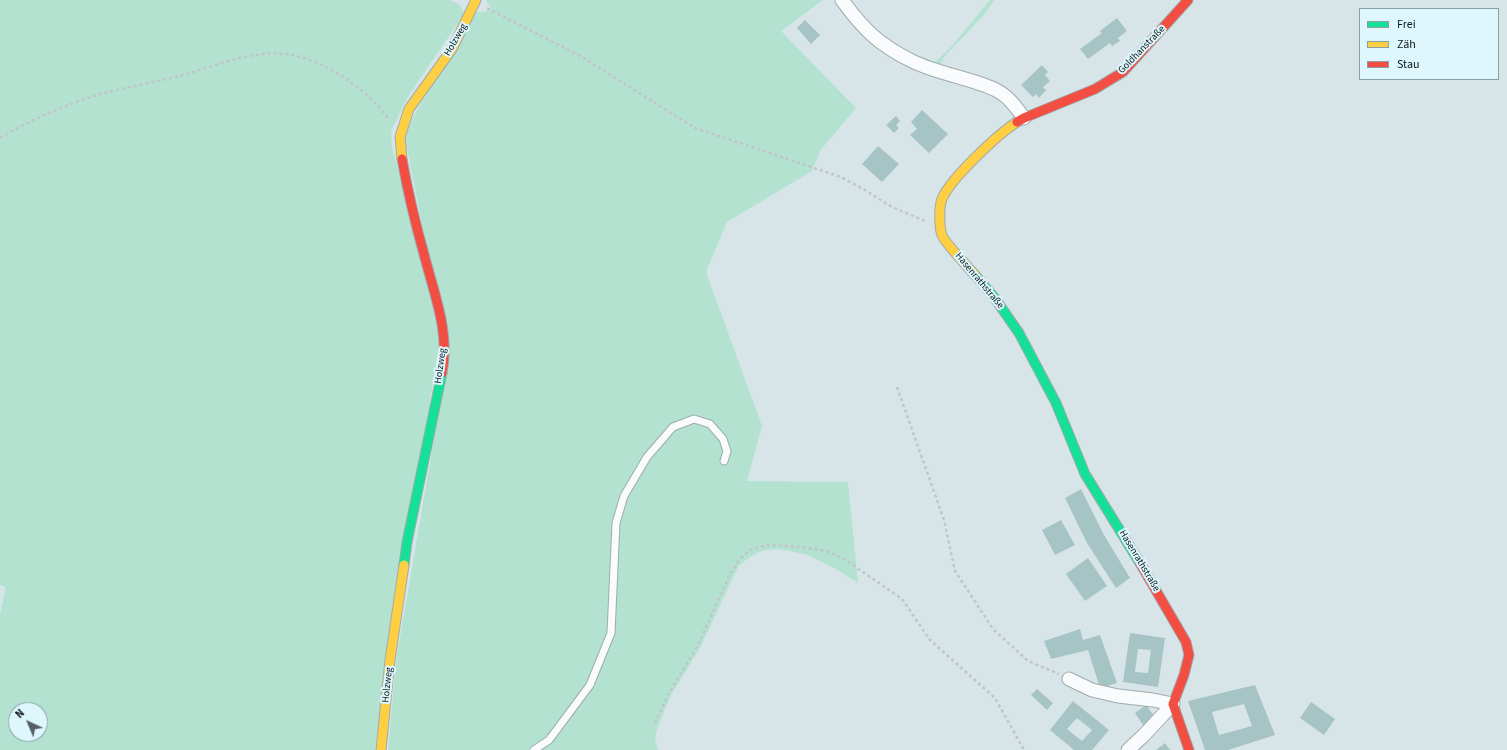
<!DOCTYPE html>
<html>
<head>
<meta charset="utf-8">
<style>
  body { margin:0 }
  #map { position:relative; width:1507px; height:750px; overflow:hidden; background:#d7e5e9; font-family:"Source Sans 3",sans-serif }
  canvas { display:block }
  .legend { position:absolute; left:1359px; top:8px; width:140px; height:72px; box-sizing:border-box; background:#ddf7fd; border:1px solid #8b9ea3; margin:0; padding:5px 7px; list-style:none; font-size:12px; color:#0f191b }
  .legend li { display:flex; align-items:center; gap:8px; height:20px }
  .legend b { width:20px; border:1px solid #8b9ea3 }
  .north { position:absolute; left:8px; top:702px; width:40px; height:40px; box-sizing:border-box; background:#ddf7fd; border:1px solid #8b9ea3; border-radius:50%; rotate:316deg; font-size:11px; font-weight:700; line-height:16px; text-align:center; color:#0f191b }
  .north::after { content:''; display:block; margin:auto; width:14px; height:18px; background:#556063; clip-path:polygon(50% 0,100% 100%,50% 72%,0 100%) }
</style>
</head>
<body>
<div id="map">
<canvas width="1507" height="750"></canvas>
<ul class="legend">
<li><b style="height:5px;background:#16e098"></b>Frei</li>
<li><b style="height:5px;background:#ffcf43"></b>Zäh</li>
<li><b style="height:5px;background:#f24e42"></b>Stau</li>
</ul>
<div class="north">N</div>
</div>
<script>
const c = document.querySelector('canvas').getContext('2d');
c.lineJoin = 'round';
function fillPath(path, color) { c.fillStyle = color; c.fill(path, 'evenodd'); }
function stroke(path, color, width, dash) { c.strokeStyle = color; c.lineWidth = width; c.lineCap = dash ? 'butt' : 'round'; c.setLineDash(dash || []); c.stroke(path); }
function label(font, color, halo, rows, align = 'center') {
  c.font = font + ' "Source Sans 3",sans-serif'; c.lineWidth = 4; c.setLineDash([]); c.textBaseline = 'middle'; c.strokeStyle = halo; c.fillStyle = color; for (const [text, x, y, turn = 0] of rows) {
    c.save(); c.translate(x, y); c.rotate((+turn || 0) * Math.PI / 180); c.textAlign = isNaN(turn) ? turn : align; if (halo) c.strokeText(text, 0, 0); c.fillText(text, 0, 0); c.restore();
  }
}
fillPath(new Path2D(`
  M0 0H449L460 5 464 14 409 95 391 131 392 147 441 331 375 750H0V615L6 587 0 585ZM16 710H40V734H16Z
  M486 0H823L781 31 856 108 820 151 812 171 727 222 706 272 762 426 747 481 848 482 858 583 836 569 808 555 779 549 764 550 753 555 739 565 700 648 671 695 657 729 655 739 658 750H388L396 661 448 357 405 138 411 120 476 12H485L491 8Z
  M990 0H995L983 16 944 57 940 67 932 65 950 48Z`), '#b3e2d1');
fillPath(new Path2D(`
  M1117 18 1127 31 1118 38 1120 41 1112 46 1110 43 1088 59 1080 49 1102 33 1100 31Z
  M805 20 820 35 811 44 797 28Z
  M1042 65 1048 72 1045 75 1050 81 1043 87 1046 90 1039 98 1036 94 1033 97 1021 85Z
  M922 110 948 134 929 153 910 135 917 129 911 122Z
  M896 116 900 121 896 125 899 128 894 133 886 125Z
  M878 146 899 164 882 182 862 164Z
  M1081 489 1104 535 1130 578 1116 588 1087 543 1065 498Z
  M1061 520 1075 545 1055 555 1042 530Z
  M1088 558 1107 586 1085 601 1066 574Z
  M1080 629 1083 640 1100 635 1117 683 1100 688 1088 650 1051 659 1044 641Z
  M1130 633 1165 638 1158 687 1123 682ZM1138 649 1151 650 1148 673 1135 672Z
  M1255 685 1275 735 1228 750H1205L1188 701ZM1244 704 1252 726 1219 735 1212 712Z
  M1037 689 1053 703 1047 710 1031 695Z
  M1073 701 1109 730 1092 750H1074L1050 730ZM1077 718 1092 730 1082 741 1067 729Z
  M1311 702 1335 719 1324 735 1300 718Z
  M1146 705 1155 717 1143 725 1135 713Z
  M1165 743 1170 750H1156Z`), '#a6c4c4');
const lane = new Path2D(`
  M534 750 549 740 590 685 611 633 616 523 624 496 647 457 673 427 694 419 710 424 723 439 727 451 724 461`);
const street = new Path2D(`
  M842 0C863 29 879 45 912 61 938 74 971 78 996 90 1008 96 1016 107 1024 118
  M1069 679 1092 690 1118 696 1153 700 1173 704
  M1128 750 1144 735 1173 704`);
const fast = new Path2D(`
  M975 275 994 297 1019 333 1056 403 1085 474 1140 563
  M404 565 407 542 442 373`);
const slow = new Path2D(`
  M402 159 400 137 409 109 452 49 476 0
  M975 275C969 268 944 242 942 235 939 227 939 206 942 199 950 179 998 134 1017 122
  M381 750 390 660 404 565`);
const jam = new Path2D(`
  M1017 122 1024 118 1095 89 1123 72 1188 0
  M402 159C408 193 416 226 425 258 435 296 450 334 442 373
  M1140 563 1186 642 1189 655 1184 675 1173 704 1189 750`);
stroke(lane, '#9fabae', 9);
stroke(street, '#9fabae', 15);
stroke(fast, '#9fabae', 11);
stroke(slow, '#9fabae', 11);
stroke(jam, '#9fabae', 11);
stroke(new Path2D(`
  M487 8 582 57 695 128 841 177 865 190 892 207 925 221
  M0 138C30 120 63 106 97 95 126 87 157 82 186 74 218 65 253 50 287 54 323 59 369 90 389 120
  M897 387 944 520 955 571 993 629 1028 661 1059 674
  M655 723 669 693 698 645 730 574 740 559 750 550 767 545 802 547 826 551 844 559 902 599 930 640 995 698 1024 750`), '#c0c5c6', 2.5, [3, 3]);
stroke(lane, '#f9fbfc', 7);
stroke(street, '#f9fbfc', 13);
stroke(fast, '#16e098', 9);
stroke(slow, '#ffcf43', 9);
stroke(jam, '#f24e42', 9);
label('10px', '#0f191b', '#ddf7fd', [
  ["Holzweg",456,40,-60],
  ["Goldhanstraße",1142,50,-46],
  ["Hasenrathstraße",979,281,50],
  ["Holzweg",441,366,-82],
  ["Hasenrathstraße",1139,561,59],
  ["Holzweg",388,685,-84]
]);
</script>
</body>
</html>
